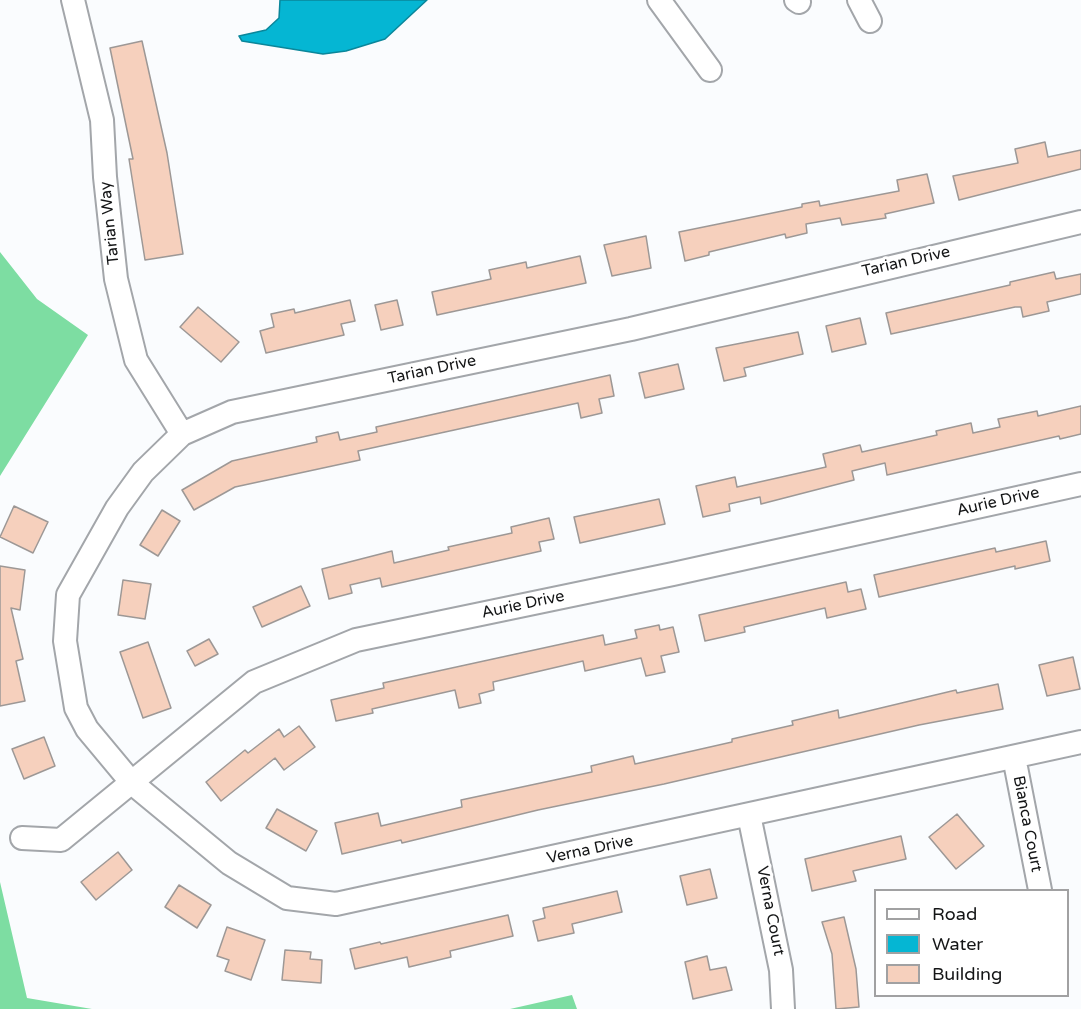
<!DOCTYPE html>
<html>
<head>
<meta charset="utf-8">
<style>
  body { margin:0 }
  #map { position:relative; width:1081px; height:1009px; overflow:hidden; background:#fafcfe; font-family:"Varela Round",sans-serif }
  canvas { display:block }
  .legend { position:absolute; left:874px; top:889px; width:195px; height:108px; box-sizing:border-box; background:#fff; border:2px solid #a1a1a2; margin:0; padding:8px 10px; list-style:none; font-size:18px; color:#141516 }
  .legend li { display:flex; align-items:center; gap:12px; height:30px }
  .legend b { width:30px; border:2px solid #a1a1a2 }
</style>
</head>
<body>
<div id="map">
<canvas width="1081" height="1009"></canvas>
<ul class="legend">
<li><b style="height:8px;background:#fff"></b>Road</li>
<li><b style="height:16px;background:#05b6d3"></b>Water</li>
<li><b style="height:16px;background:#f6d0bd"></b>Building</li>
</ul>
</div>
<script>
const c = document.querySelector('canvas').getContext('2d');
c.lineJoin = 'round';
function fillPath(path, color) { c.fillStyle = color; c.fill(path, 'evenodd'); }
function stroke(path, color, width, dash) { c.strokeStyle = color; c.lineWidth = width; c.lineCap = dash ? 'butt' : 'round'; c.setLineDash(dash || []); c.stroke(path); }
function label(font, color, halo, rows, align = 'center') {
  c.font = font + ' "Varela Round",sans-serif'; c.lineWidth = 6; c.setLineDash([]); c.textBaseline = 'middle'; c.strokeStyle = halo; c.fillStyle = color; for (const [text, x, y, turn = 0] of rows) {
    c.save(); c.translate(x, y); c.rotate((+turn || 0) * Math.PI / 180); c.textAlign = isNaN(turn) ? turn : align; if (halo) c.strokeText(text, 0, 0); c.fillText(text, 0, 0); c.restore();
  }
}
fillPath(new Path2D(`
  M0 252 37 299 88 335 0 476Z
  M0 882 27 998 92 1009H0Z
  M572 995 577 1009H510Z`), '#7ddda2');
const water = new Path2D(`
  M280 0H427L385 39 346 51 323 54 242 41 239 36 266 30 279 18Z`);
fillPath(water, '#05b6d3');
stroke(water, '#0a869a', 1.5);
const building = new Path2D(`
  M142 41 167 153 183 254 145 260 129 159H133L110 48Z
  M1045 142 1048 157 1081 150V169L959 200 953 176 1018 163 1015 149Z
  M927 174 934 203 885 214 886 218 842 225 840 218 806 224 807 233 786 238 785 234 709 252V255L685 261 679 232 802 207V204L819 201 820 206 899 191 897 180Z
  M646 236 651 268 612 276 604 245Z
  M580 256 586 283 437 315 432 292 491 279 489 270 526 262 527 268Z
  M1054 272 1056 279 1081 274V294L1047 302 1049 311 1023 317 1021 307H1015L891 334 886 313 1010 285V282Z
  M350 300 355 321 341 324 344 335 266 353 260 331 274 327 271 314 294 309 295 313Z
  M397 300 403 325 381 330 375 305Z
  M198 307 239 342 221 362 180 327Z
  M860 318 866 344 832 352 826 326Z
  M798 332 803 354 744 368 746 376 724 381 716 348Z
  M678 364 684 389 645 398 639 373Z
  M610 375 614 396 599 399 602 413 581 418 578 403 358 451 360 460 235 487 194 510 182 490 232 461 317 442 316 437 338 432 340 440 377 432 376 427Z
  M1081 406V434L1060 439 1059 436 887 475 885 463 852 471 854 480 761 504 760 497 729 504 730 511 703 517 696 486 735 477 737 487 826 467 823 454 860 445 862 452 937 435 936 431 971 423 973 433 1000 427 998 419 1037 411 1038 416Z
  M659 499 665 524 580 543 574 517Z
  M14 506 48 522 33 553 0 537Z
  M162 510 180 521 158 556 140 545Z
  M549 518 554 539 539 542 541 551 382 587 380 578 350 585 352 593 329 599 322 569 392 551 394 563 449 550 448 547 512 533 511 527Z
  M1046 541 1050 561 1015 569V566L879 597 874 575 995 548 996 552Z
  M0 566 25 570 20 610 11 608 23 659 16 661 25 701 0 706Z
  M123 580 151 584 145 619 118 615Z
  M846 582 848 592 861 589 866 609 827 618 825 608 744 627 745 632 705 641 699 615Z
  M301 586 310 606 262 627 253 607Z
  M659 625 660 630 673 627 679 652 661 656 665 672 646 676 641 658 585 671 583 661 493 682 494 690 479 694 481 703 459 708 455 690 372 709 373 713 336 721 331 700 384 688 383 683 603 635 605 645 637 638 635 630Z
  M209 639 218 654 195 666 187 651Z
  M148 642 171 708 143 718 120 652Z
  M1073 657 1080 689 1047 696 1039 665Z
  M998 684 1003 709 919 725 664 784 538 810 402 843 401 840 342 854 335 823 378 813 381 826 462 807 461 800 592 772 591 766 633 756 635 764 732 742V739L793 725 792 721 838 710 839 718 956 690 957 693Z
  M299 726 315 747 284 770 275 758 221 801 206 782 245 750 248 753 279 729 284 737Z
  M44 737 55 766 24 779 12 749Z
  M277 809 317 831 306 851 266 828Z
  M957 814 984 846 956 869 929 837Z
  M901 836 906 859 853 871 856 881 812 891 805 859Z
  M118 852 132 870 96 900 81 882Z
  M710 869 717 898 687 905 680 876Z
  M179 885 211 905 197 928 165 907Z
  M617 891 622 912 572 924 574 933 538 941 533 921 545 918 543 908Z
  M508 915 513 936 450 951 451 957 409 967 407 957 355 969 350 949 380 942 381 944Z
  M844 917 856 969 859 1007 836 1009 832 954 822 922Z
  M227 927 265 940 251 980 225 971 229 960 217 956Z
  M285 950 311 952 310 959 322 960 321 983 282 980Z
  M707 956 710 970 726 967 732 990 693 999 685 962Z`);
fillPath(building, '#f6d0bd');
stroke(building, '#9d9896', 1.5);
const minor = new Path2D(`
  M73 0 102 120 105 177 116 279 136 360 182 434
  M659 0 710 70
  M796 0 799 2
  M859 0 870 21
  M1081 222 631 329 232 412 182 434 143 472 117 508 68 595 65 641 76 708 87 729 132 783 229 863 287 898 336 904 1081 742
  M1014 757 1040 890
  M749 815 781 970 783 1009
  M22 838 61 840 254 682 356 640 673 574 1081 484`);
stroke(minor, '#a3a6aa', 26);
stroke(minor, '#fff', 22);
label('16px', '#141516', '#fff', [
  ["Tarian Way",110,223,-96],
  ["Tarian Drive",906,262,-13],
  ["Tarian Drive",432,370,-12],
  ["Aurie Drive",998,502,-13],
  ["Aurie Drive",523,605,-12],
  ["Bianca Court",1027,824,79],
  ["Verna Drive",590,850,-12],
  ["Verna Court",770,911,79]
]);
</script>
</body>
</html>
